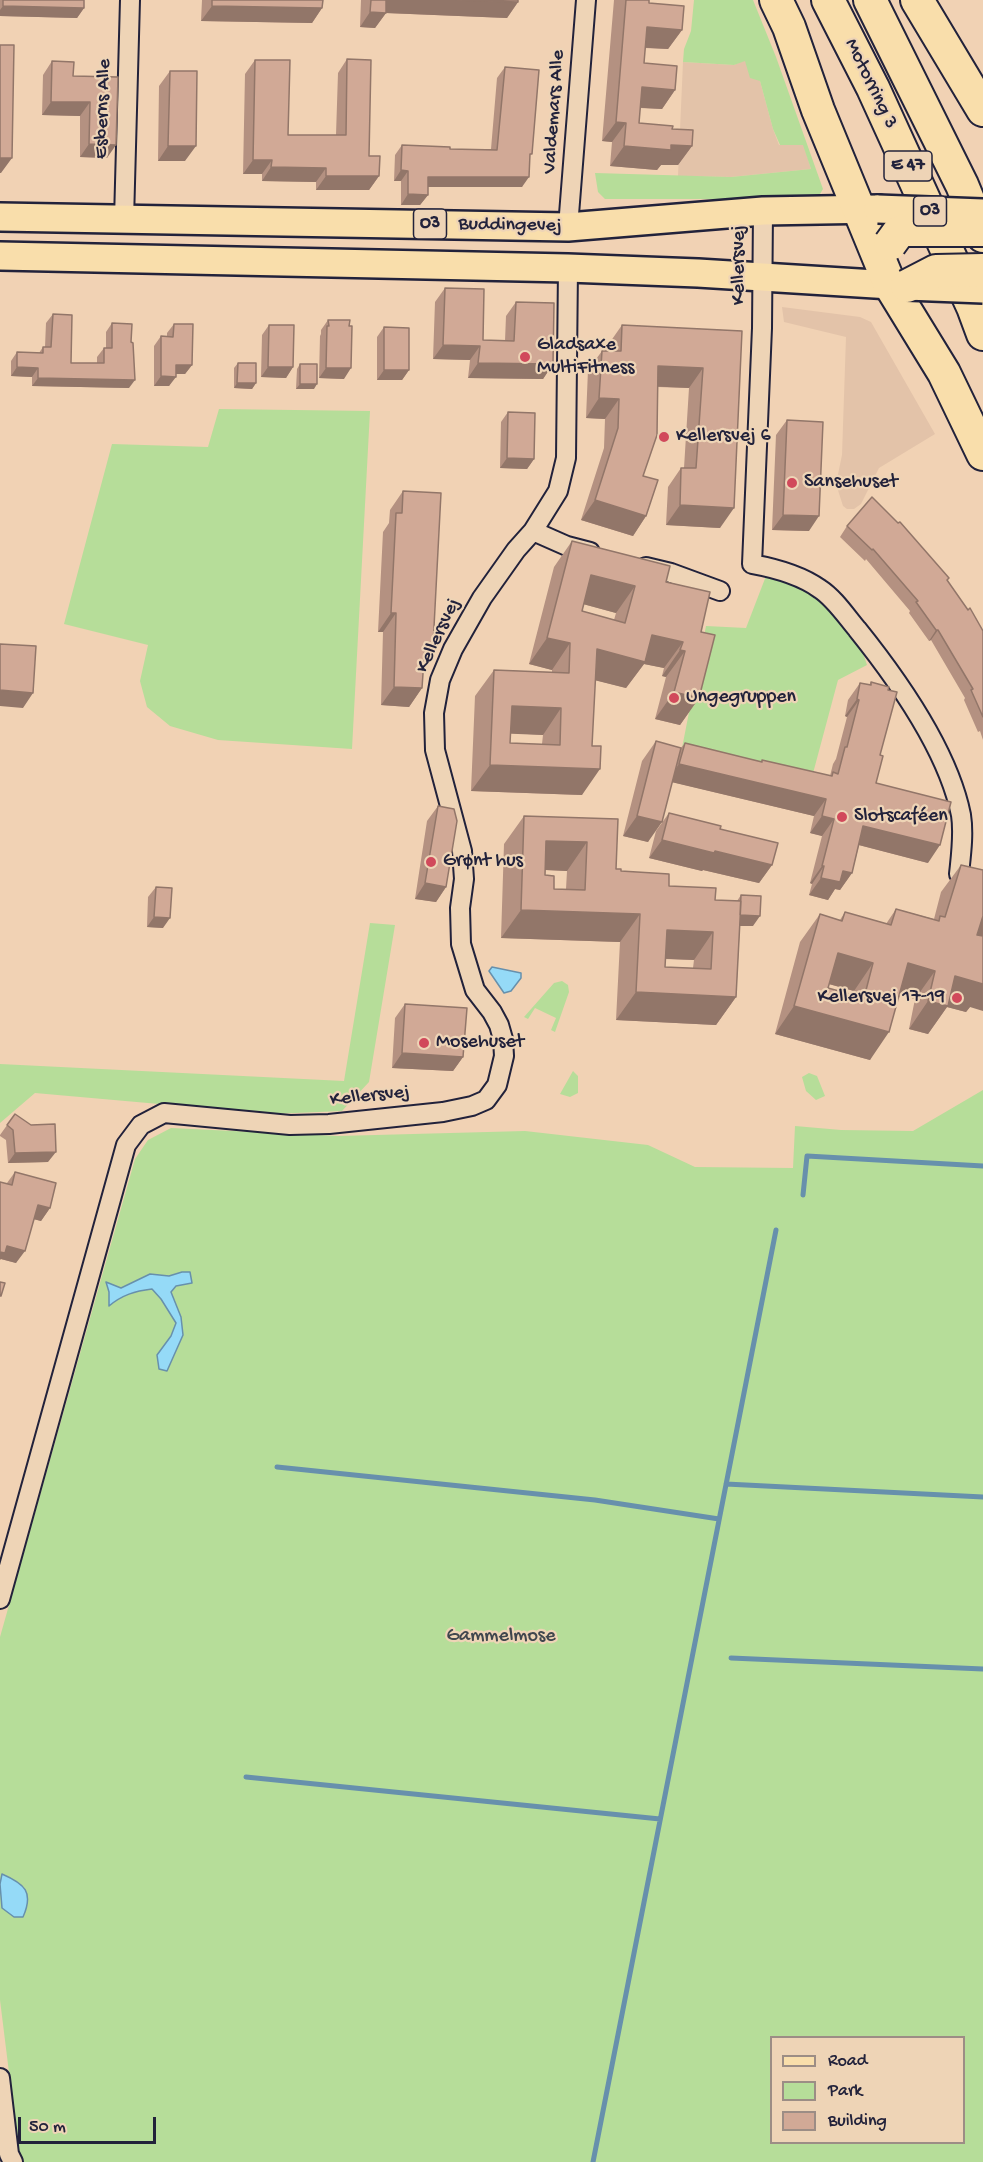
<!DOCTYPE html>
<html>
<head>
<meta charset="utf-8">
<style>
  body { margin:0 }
  #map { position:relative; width:983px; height:2162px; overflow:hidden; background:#f1d2b4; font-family:"Gochi Hand",sans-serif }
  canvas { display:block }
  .legend { position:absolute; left:770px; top:2036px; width:195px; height:108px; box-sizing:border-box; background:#eed4b6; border:2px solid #9c8d85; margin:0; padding:8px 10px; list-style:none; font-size:18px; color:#22223b }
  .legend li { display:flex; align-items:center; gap:12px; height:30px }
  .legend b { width:30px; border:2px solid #9c8d85 }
  .scale { position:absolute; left:18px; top:2117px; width:138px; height:27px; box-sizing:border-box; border:3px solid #22223b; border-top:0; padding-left:8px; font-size:18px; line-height:21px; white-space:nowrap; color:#22223b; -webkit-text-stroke:4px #eed4b6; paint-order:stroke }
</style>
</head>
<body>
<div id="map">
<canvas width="983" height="2162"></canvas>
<ul class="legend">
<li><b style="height:8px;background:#f9deab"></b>Road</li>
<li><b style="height:16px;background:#b6dd99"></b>Park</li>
<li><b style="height:16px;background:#d1a996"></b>Building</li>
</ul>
<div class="scale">50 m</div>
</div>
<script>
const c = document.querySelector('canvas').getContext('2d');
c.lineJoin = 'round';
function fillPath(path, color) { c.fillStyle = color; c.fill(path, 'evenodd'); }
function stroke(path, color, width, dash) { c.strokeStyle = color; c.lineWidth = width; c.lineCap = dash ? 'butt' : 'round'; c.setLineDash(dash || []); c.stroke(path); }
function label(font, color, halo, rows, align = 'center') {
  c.font = font + ' "Gochi Hand",sans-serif'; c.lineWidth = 4.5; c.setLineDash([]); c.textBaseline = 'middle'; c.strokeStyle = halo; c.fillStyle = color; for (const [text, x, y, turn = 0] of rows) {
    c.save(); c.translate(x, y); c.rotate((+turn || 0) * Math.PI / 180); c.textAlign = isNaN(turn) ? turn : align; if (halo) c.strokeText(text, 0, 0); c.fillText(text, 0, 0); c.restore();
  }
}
fillPath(new Path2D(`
  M745 60 760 81 773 129 779 145H804L811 169 731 177 678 176 683 62 734 65Z
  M782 307 860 317 871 322 935 434 879 468 861 504 854 509H847L843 506 836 484 842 455 846 337 784 322Z`), '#e3c3a9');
fillPath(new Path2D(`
  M694 0H753L776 57 823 189 817 199H605L598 192 595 173 731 177 811 169 803 145H780L773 129 760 81 750 78 745 61 734 65 683 62 684 49 691 31Z
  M219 409 370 411 352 749 218 740 170 726 147 707 140 681 148 645 64 624 112 444 208 447Z
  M766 576 814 592 862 650 867 665 838 680 812 777 681 753 706 626 746 628Z
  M370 923 395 925 369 1082 342 1111 272 1114 35 1093 0 1123V1064L344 1081Z
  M562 981 568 985 569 992 555 1032 551 1030 556 1018 535 1008 528 1019 524 1017 554 983Z
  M573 1071 578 1076V1093L570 1097 560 1094Z
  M809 1073 817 1076 825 1096 816 1100 806 1091 802 1077Z
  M983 1090V2162H24L19 2153 0 2000V1637L135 1159 148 1140 171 1128 338 1136 525 1131 648 1145 695 1167 793 1168 795 1126 841 1130 913 1131ZM772 2038H964V2142H772Z`), '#b6dd99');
const water = new Path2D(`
  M492 967 521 973V978L511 991 504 993 489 971Z
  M182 1272H190L192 1283 176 1286 171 1292 181 1317 183 1335 167 1371 159 1369 157 1355 171 1336 176 1323 161 1299 152 1289C135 1291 122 1295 109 1306V1292L106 1282 121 1288 150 1274 169 1276Z
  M2 1874C25 1884 34 1892 23 1917H14L2 1908 0 1884Z`);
fillPath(water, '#95daf7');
stroke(water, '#6790ac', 1.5);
stroke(new Path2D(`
  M803 1195 807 1156 983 1166
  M277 1467 595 1500 719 1519
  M726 1484 983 1497
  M731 1658 983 1669
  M246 1777 660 1819
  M593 2162 776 1230`), '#6790ac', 5);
const minor = new Path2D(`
  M763 211 762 328 752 564C774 568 802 576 820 589 834 598 846 616 857 629 898 680 948 750 961 815 964 834 961 855 959 874
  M124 220 130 0
  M568 227 586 0
  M533 531 567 546 590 552
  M646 567 671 573 720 591
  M0 1599 126 1145 141 1125 164 1113 290 1125 329 1124 443 1112 472 1106 486 1100 497 1085 504 1056 503 1039 499 1025 492 1012 475 990 461 944 460 908 464 879 462 851 435 750 434 713 440 680 453 649 482 598 516 550 533 531 558 491 566 458 568 268
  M0 2078 9 2154 13 2162`);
const primary = new Path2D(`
  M0 217 568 227 763 211 878 209
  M0 256 568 268 698 273 907 286`);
const motorway = new Path2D(`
  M776 0 789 27 818 110 890 285 944 373 983 454
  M828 0 873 88 973 307 983 334
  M870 0 962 185 983 236
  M917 0 983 110`);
stroke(minor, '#22223b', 22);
stroke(primary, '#22223b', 32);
stroke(motorway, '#22223b', 36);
stroke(minor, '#eed4b6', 18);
stroke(primary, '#f9deab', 27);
stroke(motorway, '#f9deab', 32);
const primaryBridge = new Path2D(`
  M878 209 983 213
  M907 286 983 289`);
const motorwayBridge = new Path2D(`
  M890 244 898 233 904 230H983
  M907 286 936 271 983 270`);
stroke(primaryBridge, '#22223b', 32, []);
stroke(motorwayBridge, '#22223b', 36, []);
stroke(primaryBridge, '#f9deab', 27);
stroke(motorwayBridge, '#f9deab', 32);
fillPath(new Path2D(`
  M0 0H84V8L77 18 0 16Z
  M202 0H323L322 8 312 23 201 21Z
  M361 0H518V2L507 18 386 13 375 28 360 27Z
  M614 0H649V3L682 30 668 49 645 48 644 63 675 90 662 109 640 108 639 123 672 129 692 146 678 165H661L657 170 610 166 612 142 602 141Z
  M347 59 369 156 379 176 369 190H316V182L262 181V174H243L245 74 255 60 288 135H336L338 73Z
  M52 61 73 76 118 77 107 158 80 157V116L42 115 43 75Z
  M505 67 530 157 522 187H428V195L420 205H401V181H394L395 155 402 145 450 149H491L497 78Z
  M170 71 185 161H158L159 86Z
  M445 288 483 340 505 341 506 316 516 302 553 364 543 379 468 378 470 360 433 359 435 302Z
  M53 314 71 363H97V357L104 348H106V332L112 323 129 388 32 386V377L11 376V361L17 352 39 353 43 347H45L46 323Z
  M328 320 344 379 319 378 320 336 321 334V330Z
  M174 324 192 365 185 374H176L169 386H154V346L161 336H167V333Z
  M269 325 293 367 286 378 261 377 262 335Z
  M622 325 742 331 720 528 666 525 668 487 681 468H684L689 388 658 387 643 476 646 516 633 536 581 520 604 448 605 419 586 418 588 370 602 351H608V345Z
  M384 327 409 370 402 380H377V337Z
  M238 363 256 383 252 389 234 388V368Z
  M300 364 314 389H296L297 369Z
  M508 412 534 459 527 469 500 468 501 422Z
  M787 420 809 531 772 530 776 435Z
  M403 491 433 646 424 660 422 688 409 707 381 705 383 632H378L383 532 389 523 390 510Z
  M847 526 947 580 983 631V740L980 731 978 732 964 700 965 698 931 640 929 641 909 613 910 611 866 559 865 561 840 537Z
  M572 541 666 582 701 632 699 698 680 725 655 719 666 677 662 676 664 668 644 664 626 688 595 680 582 795 471 791 475 696 494 670 552 672V670L529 664 554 567ZM583 604 616 613 614 620 582 611ZM511 733 543 735 542 744 510 743Z
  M871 682 880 755 876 783 928 863 859 845 852 873 840 890 835 889 828 900 809 895 812 884 810 883 822 836 810 833 814 816 672 782 648 842 623 836 642 761 656 741 680 749 685 743 761 762 762 760 830 776 833 764 836 759 847 717 845 716 848 700 860 683 869 685Z
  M438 806 446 887 436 902 415 899 427 821Z
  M669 813 720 829 772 865 759 883 703 870 702 871 649 858 656 831Z
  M524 816 618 819 616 869 621 871 715 900 737 901 741 895 753 926H740L736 997 716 1025 616 1020 620 942 501 938 504 844ZM545 870 567 871 566 889H554L545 875ZM665 959 694 960 693 968 665 967Z
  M961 865 970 1007 966 1012 947 1007 928 1034 909 1029 915 999 900 995 870 1060 775 1034 800 942 820 914 840 920 845 912 886 924 896 909 934 919 941 892ZM829 984 854 991 852 995 828 988Z
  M156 887 163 928 147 927 148 897Z
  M405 1004 463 1057 453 1071 392 1068 395 1018Z
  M15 1114 48 1162 8 1163 6 1140 0 1136V1135Z
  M15 1172 50 1208 41 1221 34 1219 16 1263 1 1259 7 1183Z`), '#b49181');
fillPath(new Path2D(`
  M385 0H456L518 2 507 18 386 13 375 28 360 27 370 12Z
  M3 6 84 8 77 18 0 16V10Z
  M212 6 322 8 312 23 201 21Z
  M647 27 682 30 668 49 633 47Z
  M642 87 675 90 662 109 628 107Z
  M51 102H90L80 116 42 115Z
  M616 122 626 123 612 142 602 141Z
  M89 144 116 145 107 158 80 157Z
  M671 145 692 146 678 165H661L657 170 610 166 624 146Z
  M168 146H196L185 161H158Z
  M0 158H12L1 173H0Z
  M253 160H272L262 174H243Z
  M271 167 326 168 316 182 262 181Z
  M401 170 408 171 401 181H394Z
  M326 176H379L369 190H316Z
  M428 177H529L522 187H421Z
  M408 194 428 195 420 205H401Z
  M443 345 480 346 470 360 433 359Z
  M478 363 553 364 543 379 468 378Z
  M176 365H192L185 374H170Z
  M658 366 703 368 689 388 645 386Z
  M17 367 38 368 32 377 11 376Z
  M268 367H293L286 378 261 377Z
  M326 368H351L344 379 319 378Z
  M384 370H409L402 380H377Z
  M161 376 176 377 169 386H154Z
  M38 378 135 380 129 388 32 386Z
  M237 383H256L252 389 234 388Z
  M300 384H317L314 389H296Z
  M599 398 619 399 605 419 586 418Z
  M507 458 534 459 527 469 500 468Z
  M595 500 646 516 633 536 581 520Z
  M680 505 734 508 720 528 666 525Z
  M783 515 819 516 809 531 772 530Z
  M591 575 635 586 616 613 572 601Z
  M391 613H396L383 632H378Z
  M936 630H938L931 640 929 641Z
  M652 635 683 642 664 668 644 664 626 688 578 676 597 649Z
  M547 638 570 643 552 670 529 664Z
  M425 645 433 646 420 665Z
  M680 650 685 651 666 677 662 676Z
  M394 687 422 688 409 707 381 705Z
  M0 690 33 693 23 708 0 706Z
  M674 692 699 698 680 725 655 719Z
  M857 699 859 700 847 717 845 716Z
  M512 706 561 708 543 735 493 733Z
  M679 764 826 799 814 816 667 781Z
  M490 765 600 769 582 795 471 791Z
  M637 816 662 822 648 842 623 836Z
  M822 816 834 819 822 836 810 833Z
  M863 826 940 845 928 863 851 843Z
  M662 840 715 851 772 865 759 883 703 870 702 871 649 858Z
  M546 841 587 842 567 871 526 869Z
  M822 866H824L812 884 810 883Z
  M843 871 852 873 840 890 835 889 828 900 809 895 821 878Z
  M425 883 446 887 436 902 415 899Z
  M983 909V937L967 932Z
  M521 910 640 914 620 942 501 938Z
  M740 915 760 916 753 926H733Z
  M154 917 170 918 163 928 147 927Z
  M667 930 713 932 694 960 647 958Z
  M838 953 873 963 854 991 818 981Z
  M908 963 935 971 915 999 889 991Z
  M955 976 983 984V1011L970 1007 966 1012 947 1007 928 1034 909 1029 928 1001Z
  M636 992 736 997 716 1025 616 1020Z
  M794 1006 889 1032 870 1060 775 1034Z
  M402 1053 463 1057 453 1071 392 1068Z
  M56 1152 48 1162 8 1163 15 1153Z
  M38 1205 50 1208 41 1221 29 1218Z
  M7 1246 25 1251 16 1263 1 1259 0 1260V1252Z`), '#927669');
const building = new Path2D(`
  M3 0H84V8L3 6Z
  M212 0H323L322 8 212 6Z
  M371 0H386V13L370 12Z
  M456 0H518V2Z
  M626 0H649V3L684 6 682 30 647 27 644 63 677 66 675 90 642 87 639 123 673 126 672 129 693 130 692 146 671 145V150L624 146 626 123 616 122Z
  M0 45H14L12 158H0Z
  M347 59 371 60 369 156H380L379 176H326V168L271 167 272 160H253L255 60H290L288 135H346Z
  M52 61 74 62 73 76 118 77 116 145 89 144 90 102H51Z
  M505 67 539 70 532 154H530L529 177H428V195L408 194V171L401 170 402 145 450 147V149L497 150Z
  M170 71H197L196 146H168Z
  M445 288 484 289 483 340 514 341 516 302 554 303 553 364 478 363 480 346 443 345Z
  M53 314 72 315 71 363H104V348H112V323L132 324 131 342 133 343 135 380 38 378V368L17 367V352L43 353V347H51Z
  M328 320H350L349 326H352L351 368H326L327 326H329Z
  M174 324H193L192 365H176V377L161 376V336L173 337Z
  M269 325H294L293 367H268Z
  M622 325 742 331 734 508 680 505 681 468H696L703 368 658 366 657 435 643 476 658 480 646 516 595 500 618 428 619 399 599 398 602 351H621Z
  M384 327 409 328V370H384Z
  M238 363H256V383H237Z
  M300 364H317V384H300Z
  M508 412 535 413 534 459 507 458Z
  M787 420 823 422 819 516 783 515Z
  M403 491 441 493 433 646 425 645 422 688 394 687 396 613H391L396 513H402Z
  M872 497 898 523 900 522 949 578 947 580 968 610 970 608 983 631V717L971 690 973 689 938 630H936L916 602 918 601 873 549 872 550 847 526Z
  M572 541 670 566 666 582 710 592 701 632 715 635 699 698 674 692 685 651 680 650 683 642 652 635 645 662 597 649 592 746H601L600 769 490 765 494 670 569 673 570 643 547 638ZM591 575 635 586 625 623 582 611ZM512 706 561 708 560 745 510 743Z
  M0 644 36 646 33 693 0 690Z
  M871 682 889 687 888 690 897 692 880 755 883 756 876 783 951 802 940 845 863 826 852 873 843 871 840 882 821 878 824 866H822L834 819 822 816 826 799 679 764 685 743 762 762V760L832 776 833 772 838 774 845 747H847L859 700 857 699 860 683 871 685Z
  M656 741 681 748 662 822 637 816Z
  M438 806 454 809 457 821 446 887 425 883Z
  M669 813 721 826 720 829 778 843 772 865 715 851 714 853 662 840Z
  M524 816 618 819 616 869H621V871L669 874V886L716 888 715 900 741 901 736 997 636 992 640 914 521 910ZM546 841 587 842 585 890 554 889V876L545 875ZM667 930 713 932 711 969 665 967Z
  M961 865 983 870V916L977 935 983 936V984L955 976 948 1006 928 1001 935 971 908 963 889 1032 794 1006 820 914 842 921 845 912 891 925 896 909 939 921 940 916 945 917ZM838 953 873 963 864 998 828 988Z
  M156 887 172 888 170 918 154 917Z
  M741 895 761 896 760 916 740 915Z
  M405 1004 467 1008 463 1057 402 1053Z
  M15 1114 31 1125 55 1124 56 1152 15 1153 13 1130 7 1125Z
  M15 1172 56 1183 50 1208 38 1205 25 1251 7 1246 5 1253 0 1252V1182L12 1185Z
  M0 1282 5 1283 1 1296H0Z`);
fillPath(building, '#d1a996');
stroke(building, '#927669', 1.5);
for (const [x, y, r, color] of [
  [525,357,6,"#d1495b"],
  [664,437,6,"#d1495b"],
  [792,483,6,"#d1495b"],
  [674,698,6,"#d1495b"],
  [842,817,6,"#d1495b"],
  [431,862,6,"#d1495b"],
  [957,998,6,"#d1495b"],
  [424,1043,6,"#d1495b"]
]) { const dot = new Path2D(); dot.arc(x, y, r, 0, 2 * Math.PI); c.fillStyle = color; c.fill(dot); stroke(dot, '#eed4b6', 2); }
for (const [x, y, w] of [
  [908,166,48],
  [930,211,33],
  [430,224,33]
]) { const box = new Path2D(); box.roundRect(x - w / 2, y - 15, w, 30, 4.5); c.fillStyle = '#eed4b6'; c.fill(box); stroke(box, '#22223b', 1.5); }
label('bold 18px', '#22223b', null, [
  ["E 47",908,166],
  ["O3",930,211],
  ["O3",430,224]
]);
label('20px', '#22223b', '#eed4b6', [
  ["Motorring 3",870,84,64],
  ["Esberns Alle",104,109,-88],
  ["Valdemars Alle",555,112,-86],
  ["Buddingevej",510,226,1],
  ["Kellersvej",740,265,-90],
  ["Kellersvej",439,636,-65],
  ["Kellersvej",370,1097,-6]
]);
label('20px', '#22223b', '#eed4b6', [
  ["Gladsaxe",537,346],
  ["MultiFitness",537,369],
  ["Kellersvej 6",676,437],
  ["Sansehuset",804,483],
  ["Ungegruppen",686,698],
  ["Slotscaféen",854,817],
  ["Grønt hus",443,862],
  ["Kellersvej 17-19",945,998,"right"],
  ["Mosehuset",436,1043]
], 'left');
label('20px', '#40474e', '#eed4b6', [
  ["Gammelmose",501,1637]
]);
</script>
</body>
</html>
